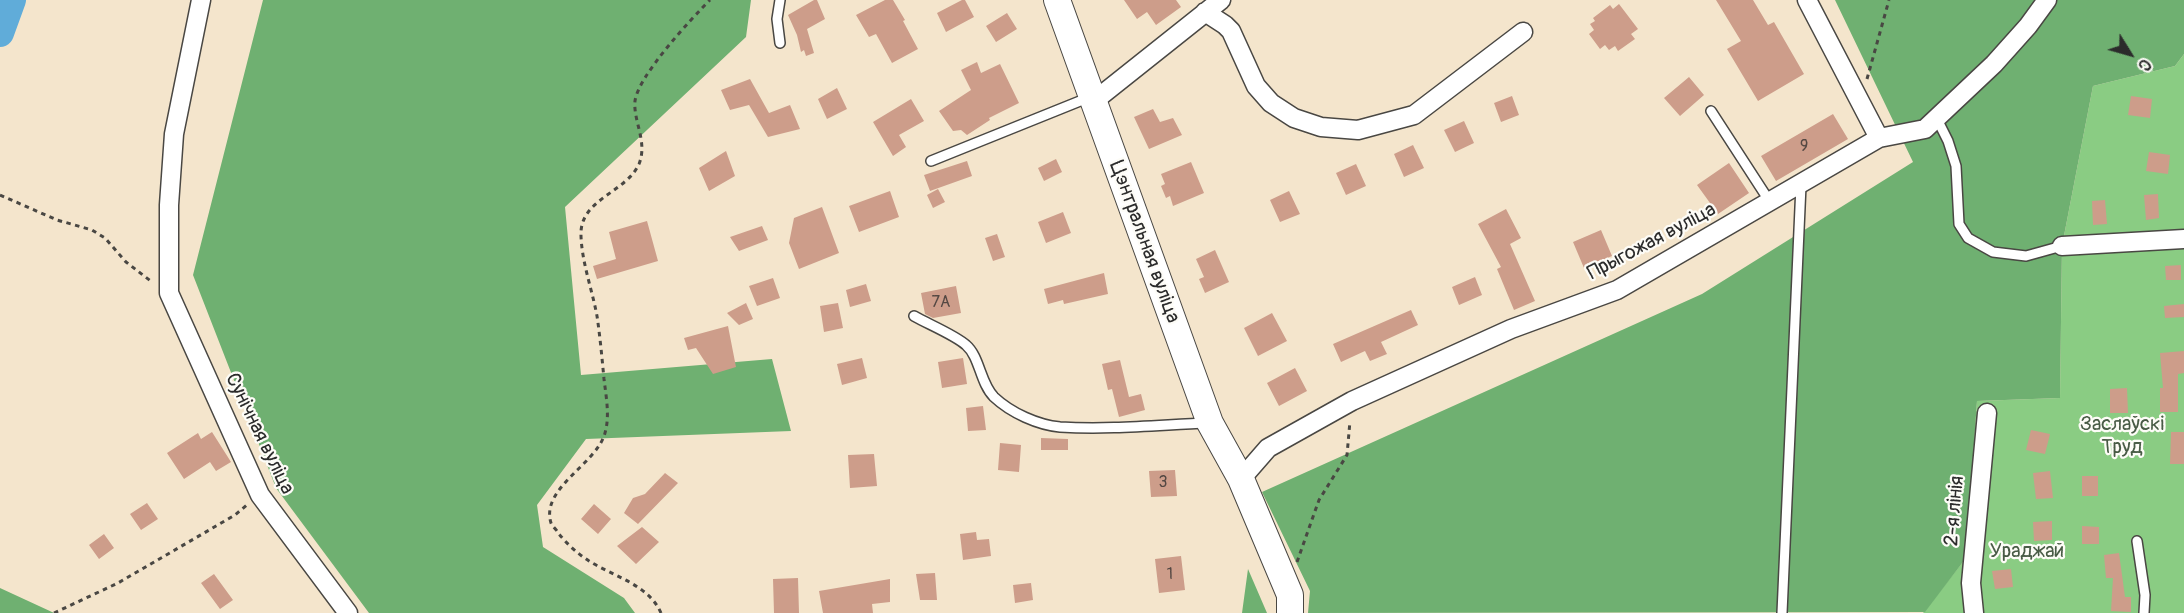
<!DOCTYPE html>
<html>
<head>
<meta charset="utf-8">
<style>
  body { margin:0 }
  #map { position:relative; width:2184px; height:613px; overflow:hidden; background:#f4e5cc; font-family:Pangolin,sans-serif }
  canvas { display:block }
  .north { position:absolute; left:2100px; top:24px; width:60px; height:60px; -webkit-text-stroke:4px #fdfcf7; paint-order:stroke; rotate:127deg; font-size:16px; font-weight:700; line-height:24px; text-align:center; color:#2b2b2b }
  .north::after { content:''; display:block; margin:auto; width:21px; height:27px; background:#2b2b2b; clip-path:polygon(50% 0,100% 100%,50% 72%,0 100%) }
</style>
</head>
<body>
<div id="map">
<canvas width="2184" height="613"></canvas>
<div class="north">С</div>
</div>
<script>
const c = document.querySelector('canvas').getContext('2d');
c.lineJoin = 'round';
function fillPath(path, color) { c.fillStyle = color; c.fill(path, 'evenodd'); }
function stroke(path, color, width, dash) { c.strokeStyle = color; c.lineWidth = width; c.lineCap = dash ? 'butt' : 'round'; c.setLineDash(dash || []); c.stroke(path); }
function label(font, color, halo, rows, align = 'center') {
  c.font = font + ' Pangolin,sans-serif'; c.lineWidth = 4.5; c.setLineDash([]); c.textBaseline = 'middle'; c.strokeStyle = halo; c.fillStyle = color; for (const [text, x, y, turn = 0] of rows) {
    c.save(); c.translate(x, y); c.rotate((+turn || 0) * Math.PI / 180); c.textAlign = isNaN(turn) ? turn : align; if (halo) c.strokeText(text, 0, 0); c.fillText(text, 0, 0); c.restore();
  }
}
fillPath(new Path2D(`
  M2184 54V613H1923L1966 558 1977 401 2060 398 2062 246 2093 86 2175 66Z`), '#8acc83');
fillPath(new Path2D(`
  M263 0H751L746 37 565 207 581 375 772 359 791 431 586 439 537 505 543 547 624 598 635 613H369L276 488 193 275Z
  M1835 0H2184V54L2175 66 2093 86 2062 246 2060 398 1977 401 1966 558 1925 612 1308 613 1310 591 1262 492 1702 294 1913 162Z
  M1248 569 1267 613H1242Z
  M0 588 52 612 54 613H0Z`), '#6fb071');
stroke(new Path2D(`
  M0 33 12 0`), '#60acd9', 28);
fillPath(new Path2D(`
  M814 0H817L825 19 807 29 814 53 806 56 804 50 801 52 797 35 788 15Z
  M885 0H893L905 20 903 21 918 49 892 63 876 34 869 37 856 15Z
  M962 0H965L974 17 946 32 937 13Z
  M1124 0H1176L1181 7 1156 25 1147 12 1137 19Z
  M1716 0H1753L1768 25 1774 22 1804 74 1758 101 1727 49 1741 41Z
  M1619 4 1638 29 1631 34 1635 39 1618 51 1615 46 1609 50 1605 45 1600 49 1589 34 1594 30 1590 24 1595 21 1593 18 1610 5 1613 9Z
  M1007 13 1017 29 996 42 986 26Z
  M977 62 981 73 1000 64 1019 103 989 118 990 120 967 135 961 130 953 131 939 111 971 90 961 70Z
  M1689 77 1704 95 1680 116 1664 98Z
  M750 79 769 113 790 105 800 129 768 137 749 105 730 110 721 90Z
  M837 88 847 109 827 119 818 99Z
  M1512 96 1519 115 1501 122 1494 103Z
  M2131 96 2152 99 2150 118 2128 115Z
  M911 99 924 121 899 135 906 147 893 156 873 122Z
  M1153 109 1160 122 1173 118 1182 135 1149 149 1134 117Z
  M1833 114 1848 139 1776 181 1761 156Z
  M1464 121 1474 143 1455 152 1444 130Z
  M1413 145 1424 168 1404 177 1394 154Z
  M726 151 735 176 709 191 699 168Z
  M2149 152 2170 155 2168 174 2146 171Z
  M1056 159 1062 172 1044 181 1038 168Z
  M967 161 972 176 930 191 924 175Z
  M1191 162 1204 193 1173 206 1170 196 1166 198 1161 186 1165 184 1161 174Z
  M1729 163 1749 193 1718 214 1697 185Z
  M1356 164 1366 186 1346 195 1336 173Z
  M938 189 945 202 933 208 927 195Z
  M890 191 899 217 859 232 849 206Z
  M1289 191 1300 214 1280 222 1270 200Z
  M2158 194 2159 218 2146 220 2144 195Z
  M2105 200 2107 224 2093 225 2092 201Z
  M822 207 839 253 799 269 789 243 794 218Z
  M1506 209 1521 238 1510 244 1535 301 1514 310 1497 269 1501 267 1478 224Z
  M1063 212 1071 233 1046 243 1038 222Z
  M647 221 658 261 597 279 593 266 616 259 609 232Z
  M762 226 768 240 739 251 730 237Z
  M1601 230 1612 256 1584 268 1573 242Z
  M997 234 1005 257 993 261 985 238Z
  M1215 250 1229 282 1205 293 1199 279 1204 277 1196 259Z
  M2181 265V280H2166L2165 266Z
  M1104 273 1108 294 1064 304 1063 300 1048 304 1044 289Z
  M1475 277 1482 295 1459 305 1452 287Z
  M773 278 780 298 757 306 749 286Z
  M866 284 871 301 850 307 846 290Z
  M956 286 961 313 933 318 925 314 921 293Z
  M746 303 753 319 739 325 727 313Z
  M838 303 843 328 824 332 820 306Z
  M2184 304V317L2165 318 2164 306Z
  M1411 310 1418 325 1381 342 1387 354 1370 361 1365 351 1341 362 1333 344Z
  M1272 313 1287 341 1258 356 1244 328Z
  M728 326 736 367 713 374 696 348 688 350 684 338Z
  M2184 351V373L2178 374V412H2160V388H2163L2160 353Z
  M862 358 867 378 842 385 837 364Z
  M963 358 967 384 942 388 938 362Z
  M1120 360 1129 397 1141 394 1145 410 1119 417 1112 389 1108 390 1102 364Z
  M1295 368 1307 391 1279 406 1267 383Z
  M2127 388 2128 413H2110V389Z
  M983 406 986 430 968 431 966 408Z
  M2031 430 2050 434 2045 454 2026 450Z
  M212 432 231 462 216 471 210 462 184 479 167 453 198 433 201 439Z
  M2171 432H2184V464H2170Z
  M1041 438 1068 439V450H1041Z
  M1000 443 1021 445 1019 472 998 470Z
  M874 454 877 486 850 488 848 455Z
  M1175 470 1177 496 1151 497 1149 471Z
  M2050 471 2053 498 2036 499 2033 473Z
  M665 473 678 483 638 524 624 513 633 498 645 494Z
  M2082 476H2098V496H2082Z
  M147 503 158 519 141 530 130 514Z
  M594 504 611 519 598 534 581 519Z
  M2052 521V540L2034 541 2033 522Z
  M2082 526 2099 527V544H2082Z
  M642 527 659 542 636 564 617 546Z
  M976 532 977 540 989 539 991 556 963 560 960 534Z
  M104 534 114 548 99 559 89 545Z
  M2119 553 2125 597H2131V612L2111 611 2113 578H2106L2104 555Z
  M1181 556 1185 590 1159 593 1155 559Z
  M2011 569 2013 587 1995 589 1992 571Z
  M935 573 937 600H920L916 574Z
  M214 574 233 600 220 609 201 583Z
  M798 578 799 613H774L773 579Z
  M890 579V602L872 604 873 613H823L819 591Z
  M1031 583 1033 600 1015 603 1013 585Z`), '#cd9d8a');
const lane = new Path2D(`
  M780 0 777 19 780 43
  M1711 111 1770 202
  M1937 119 1948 141 1956 166 1959 224 1968 238 1993 252 2026 256 2062 246
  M931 161 1090 97
  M914 316C928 324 955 335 966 345 980 357 980 383 994 397 1011 413 1038 425 1060 427 1109 430 1159 425 1207 423
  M2137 541 2145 595 2144 613
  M1782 613 1801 185`);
const street = new Path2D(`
  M201 0 174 134 169 205V293L260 495 348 613
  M1807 0 1879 138
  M1205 12 1225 25 1231 31 1256 86 1271 103 1294 118 1321 127 1358 130 1414 115 1523 32
  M1094 101 1221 0
  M2062 246 2184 239
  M1241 479 1268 448 1352 401 1511 329 1617 290 1879 138 1925 129 1994 64 2028 26 2047 0
  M1974 613 1971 583 1987 413`);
const secondary = new Path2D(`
  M1057 0 1210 423 1241 479 1290 595V613`);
stroke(lane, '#494743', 12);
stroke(street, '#494743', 21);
stroke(secondary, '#494743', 28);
stroke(new Path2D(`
  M1867 79 1889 0
  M0 195 57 220 92 230 105 238 126 262 152 282
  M1297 562 1319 500 1347 455 1350 421
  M54 613 118 583 235 515 248 504
  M661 613C649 585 613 576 589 561 578 554 567 544 559 534 557 530 552 526 551 523 540 488 597 464 605 433 610 416 606 396 604 379 602 358 600 336 597 316 592 289 582 263 581 236 579 199 626 193 639 164 648 142 633 121 635 101 638 76 691 19 710 0`), '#494743', 3, [4.5, 4.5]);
stroke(lane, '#fff', 9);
stroke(street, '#fff', 18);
stroke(secondary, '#fff', 26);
label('16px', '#544843', null, [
  ["9",1804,147],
  ["7А",941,303],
  ["3",1163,483],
  ["1",1170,575]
]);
label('20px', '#2b2b2b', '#fdfcf7', [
  ["Цэнтральная вуліца",1144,242,70],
  ["Прыгожая вуліца",1652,242,-28],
  ["Сунічная вуліца",259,434,64],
  ["2-я лінія",1955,511,-85]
]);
label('20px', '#485b45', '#fdfcf7', [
  ["Заслаўскі",2122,425],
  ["Труд",2122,448],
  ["Ураджай",2027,552]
]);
</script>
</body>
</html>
